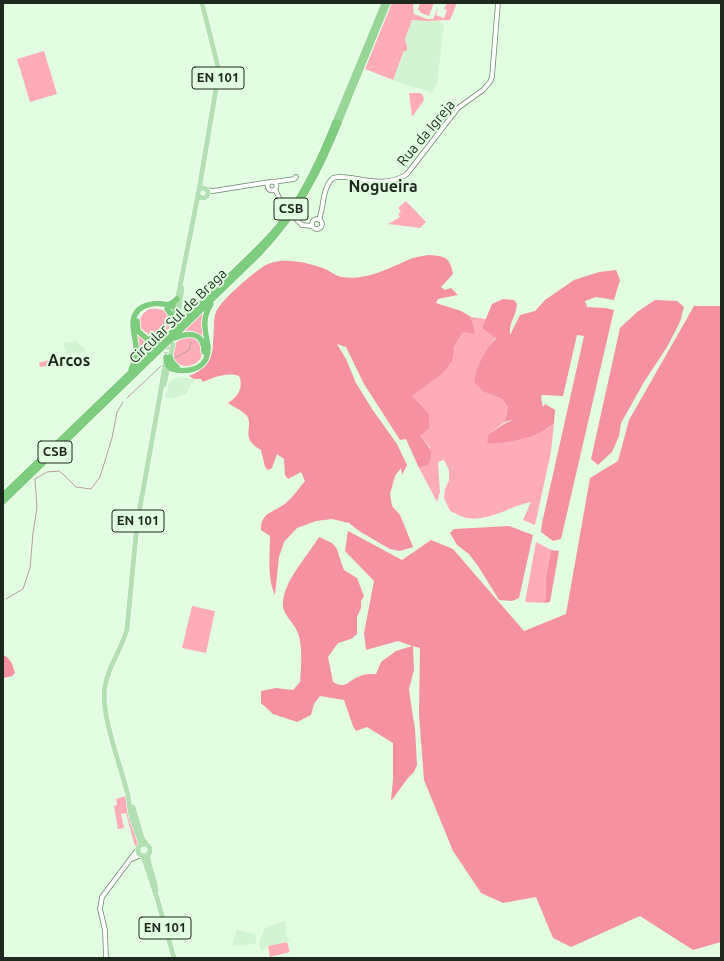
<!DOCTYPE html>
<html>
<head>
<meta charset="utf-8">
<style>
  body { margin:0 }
  #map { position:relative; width:724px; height:961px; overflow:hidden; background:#e2fde1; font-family:Ubuntu,sans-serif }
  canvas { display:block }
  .frame { position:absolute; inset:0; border:4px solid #1e281e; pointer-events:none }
</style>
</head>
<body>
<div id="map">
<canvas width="724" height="961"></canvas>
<div class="frame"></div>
</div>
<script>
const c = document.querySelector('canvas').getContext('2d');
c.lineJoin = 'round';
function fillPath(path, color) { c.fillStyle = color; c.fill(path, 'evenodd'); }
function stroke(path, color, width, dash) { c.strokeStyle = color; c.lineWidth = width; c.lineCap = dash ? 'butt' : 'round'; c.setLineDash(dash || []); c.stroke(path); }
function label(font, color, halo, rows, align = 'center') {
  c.font = font + ' Ubuntu,sans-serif'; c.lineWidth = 4; c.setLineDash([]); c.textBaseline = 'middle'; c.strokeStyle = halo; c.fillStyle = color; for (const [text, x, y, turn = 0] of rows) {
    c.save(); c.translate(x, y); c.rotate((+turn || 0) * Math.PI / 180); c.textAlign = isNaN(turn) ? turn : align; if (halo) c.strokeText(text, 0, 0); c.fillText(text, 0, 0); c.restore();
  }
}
fillPath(new Path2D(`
  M412 20 426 21H439L444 24 437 83 434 90 432 92 406 85 393 80 407 46 405 39Z
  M76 341 86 350 78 356 77 352 66 353 63 343Z
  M177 377 194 379 186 394 173 398H165L169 383Z
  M285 921 286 936 290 941 267 946 263 951 261 950 259 944 264 929 269 926Z
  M237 930 255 934 256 936V943L242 946 232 945Z`), '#d3f4d2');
fillPath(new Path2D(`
  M392 3H414L413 7 414 14 427 19H433L438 8V9L436 15 444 18 447 10 444 9 447 3H457L450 20 426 21 412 20 405 39 407 46V51H404L393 80 365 69Z
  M420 3H434L429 16 421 13 418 9Z
  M44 51 57 94 30 102 17 59Z
  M409 93H420L423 95 424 100 412 117Z
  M406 201 426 222 420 228 388 224 400 217 398 214 401 211 398 208Z
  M149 309C159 308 165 309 171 317L170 328C160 337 149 338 140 327 139 319 141 314 149 309Z
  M206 309V346C201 336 196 329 184 331Z
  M471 317 486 319 482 328 496 337 490 345 484 392 502 399 508 407 505 422 489 434 547 429 554 423 551 452 535 525 523 520 531 502C510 506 489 522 467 518 461 517 455 513 450 511L444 498 445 489 449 480V470L444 460 438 462 440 492 437 502 419 468 428 465 430 447 420 436 411 396 442 374 455 348V345L463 332 476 333Z
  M136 330C142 340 151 345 162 339L136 363 139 349Z
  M190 335 200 341C201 344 203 349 202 353 200 371 170 370 173 351 175 340 180 339 190 335Z
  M55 358 58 365 48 367 47 366 40 367 39 363Z
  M536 542 551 550 546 576 545 603 525 602Z
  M192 606 215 611 206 653 182 648Z
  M126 796 138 842 137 846H135L126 813 121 814 124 828 118 829 114 806 117 805 116 799Z
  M287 942 290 952 270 957 268 946Z`), '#ffacb8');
fillPath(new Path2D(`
  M429 255C445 256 450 257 453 274L441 287 445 290 451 288 458 295 438 299 436 303 461 311 471 317 476 334 463 332 455 345 452 361 442 374 412 396 429 414V428L420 436C429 447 435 451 428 465L419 468 406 439 400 440 364 384 346 347 337 344 346 359 356 383 372 409 397 444 407 465 402 475 401 468 395 476 390 494 392 506 400 515 413 547 400 551 390 549 359 531 349 523 332 519 316 521 297 528 284 542 279 557 275 595C267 578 270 555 270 536L261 530C261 511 274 513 286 503 293 497 299 488 305 481L301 472 288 479 285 475 284 459 277 454 272 468 268 470 265 467 261 450C239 438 254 427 247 416 243 411 234 407 228 403 238 397 244 387 239 376 226 372 215 377 203 382L201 379H194L189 376C216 365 212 351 214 327 214 322 214 316 216 312 222 299 252 274 264 266 280 256 306 262 323 268 329 270 335 276 342 277 366 281 387 269 408 260 414 257 422 256 429 255Z
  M616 270 620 280 614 300 596 297 585 301 587 307 606 308 614 310 561 539 553 541 541 532 542 523 584 336 577 335 563 396 542 395 541 398 543 407 545 404 555 410 554 423C536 439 510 442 487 444L489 434 504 424 514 419 505 422 508 407 502 399 484 392 474 382C477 365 485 350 496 338L482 328 492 304 503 299 514 300 517 304C516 317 509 321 510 335L520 315 535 311 545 300 574 280 599 272Z
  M655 300 677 301 684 307 680 322 667 347 644 382 621 423 619 436 612 452 598 465 591 459 620 328 637 312Z
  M694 306H721V942L693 950 640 916 571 947 553 938 536 897 503 903 481 893 453 851 424 780 419 715 420 648 413 646 414 670 409 689 412 711 415 728 417 765 414 772 408 778 391 801 393 779V743L367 727 356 731 353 726 344 700 320 696 314 704 311 715 297 722 273 714 261 703V691L276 688 293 690 300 682C301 668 303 647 298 633 294 622 281 614 283 601 286 578 307 557 319 537L332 543 337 549 341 562 344 570 357 578 364 596 361 601V608L357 617V634L351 639 338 643 328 657 333 682C347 690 348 680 360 676 365 674 371 674 376 674L381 662 396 651 412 646 398 641 366 650 364 633 374 581 345 551 348 531 402 560 431 540 453 549 524 631 566 614 590 478 618 461 629 420Z
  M509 526 533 535 519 598 512 601 499 600 478 566 469 554 457 545 450 533 454 529Z
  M551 550 559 551 550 602 545 603 546 576Z
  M3 655C11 658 13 666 15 673L12 676 3 678Z`), '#f691a2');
stroke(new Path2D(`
  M175 358 189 350 191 342
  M127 398 161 366
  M6 599 23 589 30 568 33 533 37 508 35 479 47 472 59 471 64 475 76 487 91 489 100 477 112 438 117 412 123 402`), '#b79c9d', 1);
stroke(new Path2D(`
  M166 357 169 340`), '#bbd2ba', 5, [5, 2.5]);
const tertiary = new Path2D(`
  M267.5 186a4.5 4.5 0 1 1 9 0a4.5 4.5 0 1 1-9 0Z
  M273 182 294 179 296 177
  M275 189 279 198 288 209
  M207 190 213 191 270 182
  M294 217 302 225 312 226
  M312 224a5 5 0 1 1 10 0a5 5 0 1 1-10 0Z
  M319 220C324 207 322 188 333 178 339 176 345 177 352 178 371 181 390 186 407 174L458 108 483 90 490 82 492 77 498 3
  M132 859 141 855
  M106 958 105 930 100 909 102 897 138 849`);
const primary = new Path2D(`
  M198 193a5 5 0 1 1 10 0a5 5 0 1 1-10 0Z
  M199 190 218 77V67L202 3
  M177 322 182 288
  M172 327 198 195
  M164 385 173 344
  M133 807 142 838 147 845
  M138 850a6 6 0 1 1 12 0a6 6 0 1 1-12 0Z
  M141 845C139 836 135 828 132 819 129 811 130 801 127 792 120 763 100 714 105 686 108 666 122 649 127 629L137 524 159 401 166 359
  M148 854C148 867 155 878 156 891
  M143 856 157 898 174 958`);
const trunk = new Path2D(`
  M335 122 384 3
  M339 123 388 3`);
const motorway = new Path2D(`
  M167 305 172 303 177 299
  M167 309 173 317
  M137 321 138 331 147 339H158L168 334
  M175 338C189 332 204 332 204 352
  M166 357C167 365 168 369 176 370 194 372 209 367 208 346 207 338 204 330 205 321 205 315 208 309 211 304
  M170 357 172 362 177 367
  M131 370C133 364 136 359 136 352 137 343 133 334 133 324 133 303 158 300 174 307L178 315
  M3 495C60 440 118 385 174 330 191 313 207 297 224 281 248 258 273 236 292 208 310 182 323 152 335 122
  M3 502 259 254C297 214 318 175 339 123`);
stroke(tertiary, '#6d866d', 5.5);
stroke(primary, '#fff', 6);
stroke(trunk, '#fff', 6);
stroke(motorway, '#fff', 7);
stroke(tertiary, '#fff', 4);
stroke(primary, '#b2e0b2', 5);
stroke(trunk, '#98d698', 5);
stroke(motorway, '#7ecc7e', 5.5);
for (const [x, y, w] of [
  [218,78,52],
  [291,209,34],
  [55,452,34],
  [138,521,52],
  [165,928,52]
]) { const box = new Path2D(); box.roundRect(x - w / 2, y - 11, w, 22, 3); c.fillStyle = '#e2fde1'; c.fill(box); stroke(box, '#1e281e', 1); }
label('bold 13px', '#1e281e', null, [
  ["EN 101",218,78],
  ["CSB",291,209],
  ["CSB",55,452],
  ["EN 101",138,521],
  ["EN 101",165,928]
]);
label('14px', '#1e281e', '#e2fde1', [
  ["Rua da Igreja",426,133,-50],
  ["Circular Sul de Braga",178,316,-44]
]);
label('bold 16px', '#1e281e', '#e2fde1', [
  ["Nogueira",383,187],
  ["Arcos",69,361]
]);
</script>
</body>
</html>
